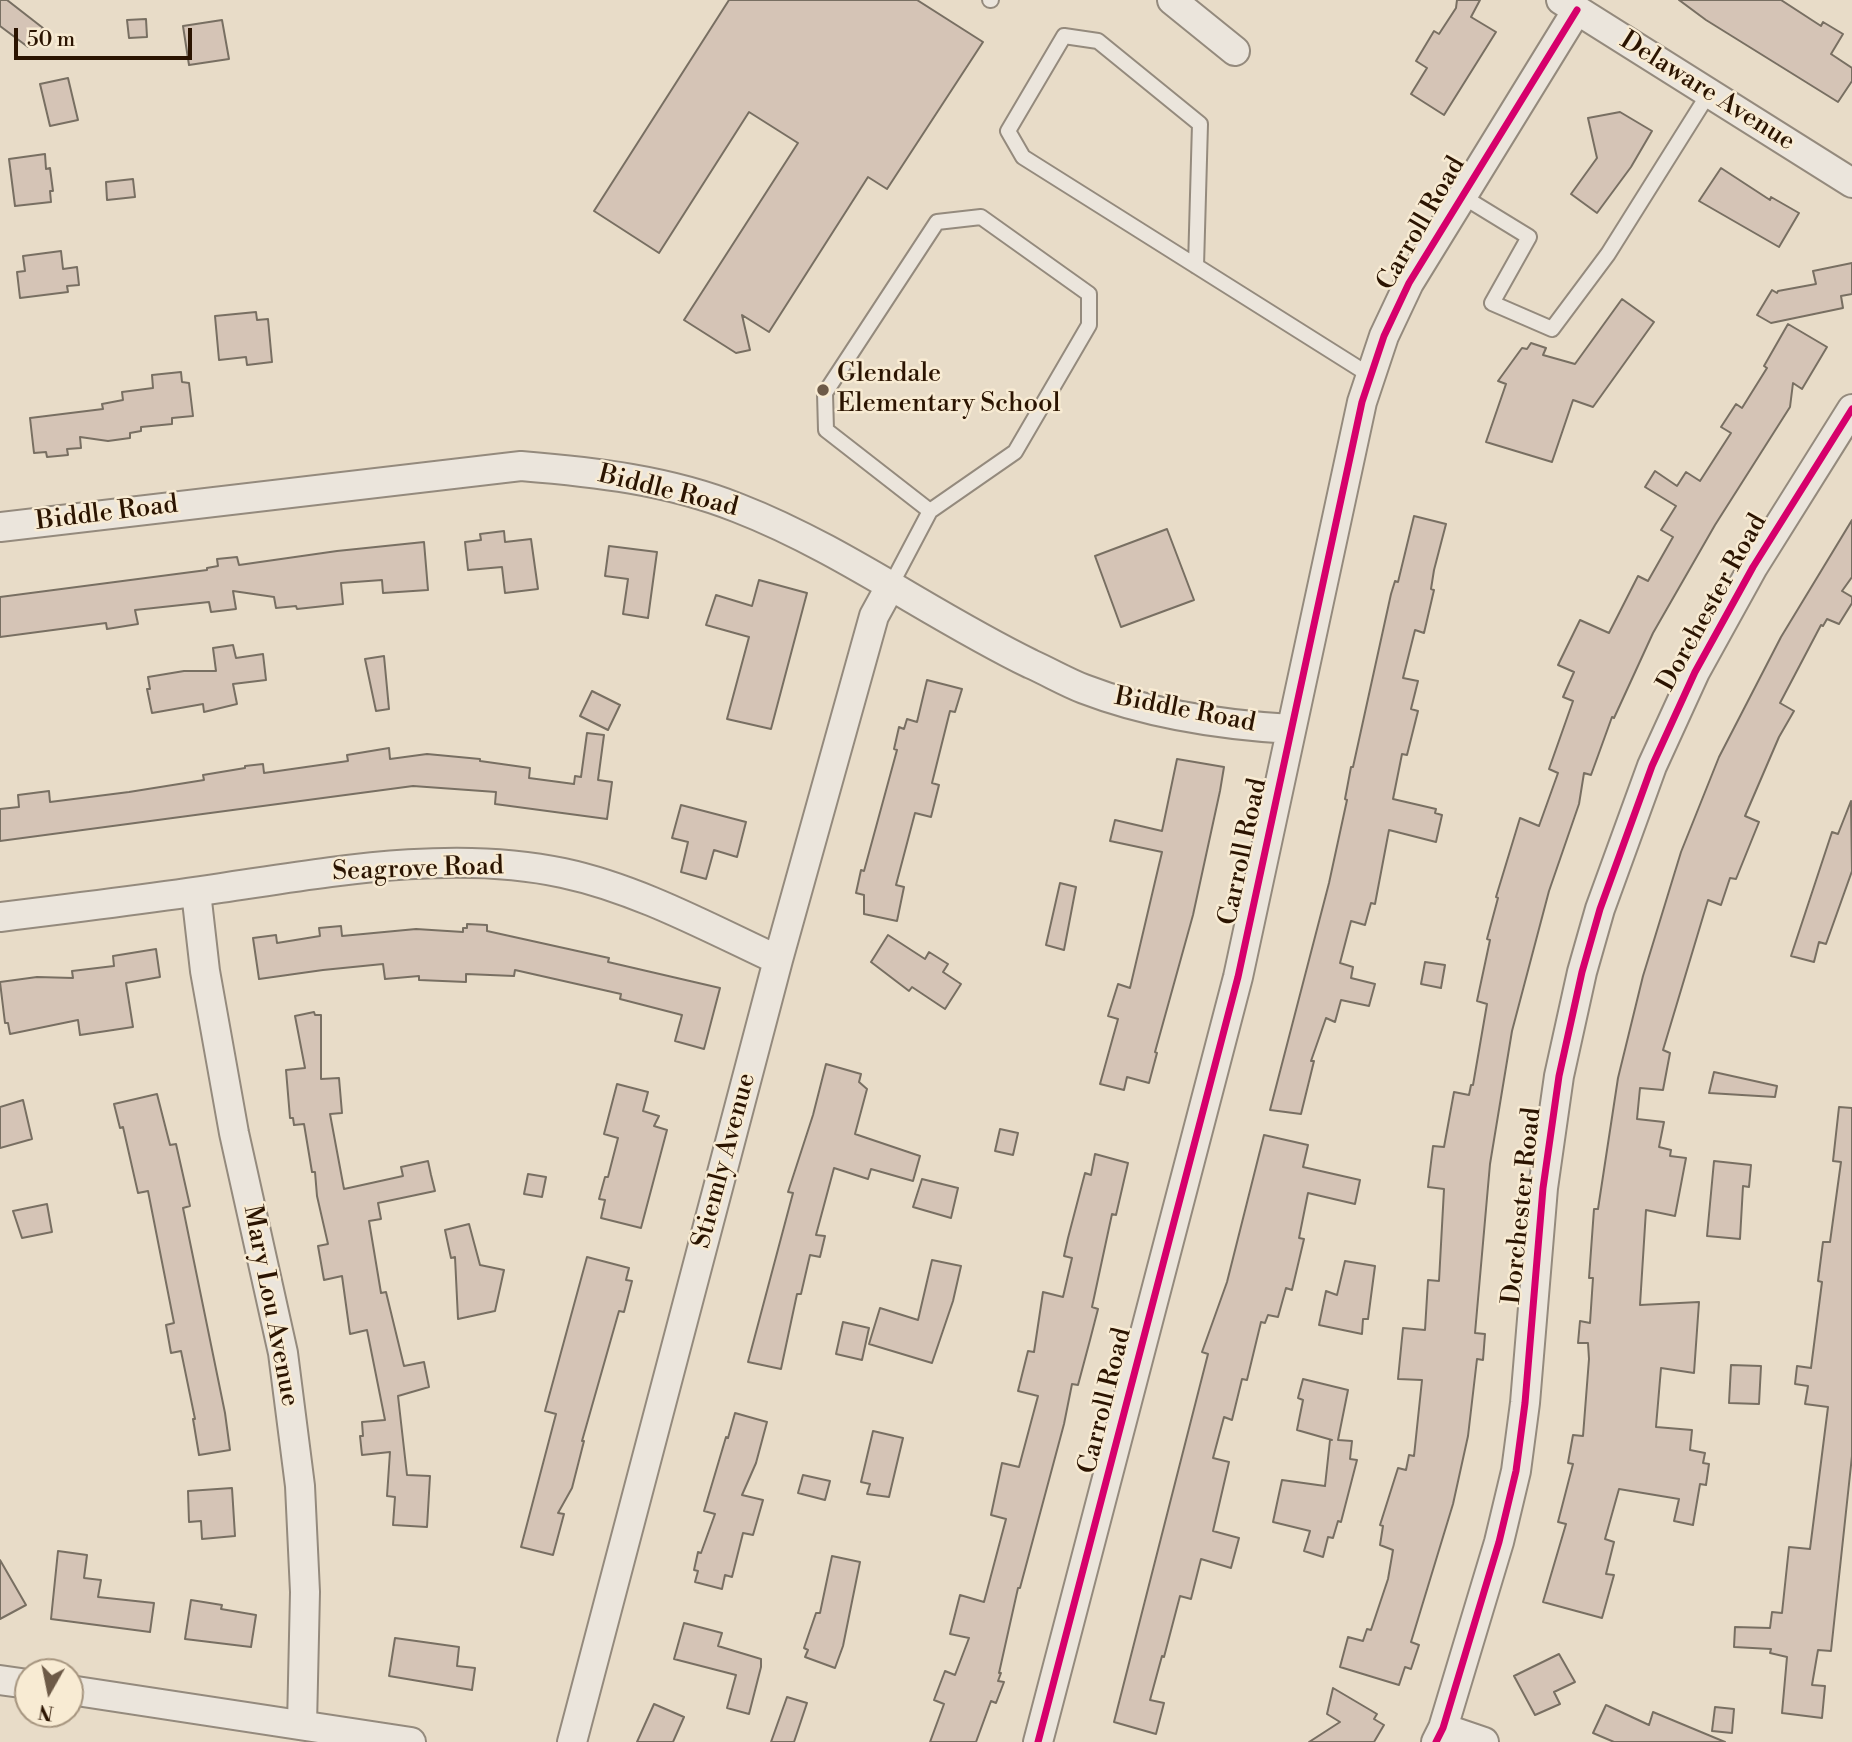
<!DOCTYPE html>
<html>
<head>
<meta charset="utf-8">
<style>
  body { margin:0 }
  #map { position:relative; width:1852px; height:1742px; overflow:hidden; background:#e8dcc8; font-family:"Libre Bodoni",serif }
  canvas { display:block }
  .north { position:absolute; left:14px; top:1658px; width:70px; height:70px; box-sizing:border-box; background:#f8ebd3; border:2px solid #a6957f; border-radius:50%; rotate:189deg; font-size:19px; font-weight:700; line-height:28px; text-align:center; color:#2b1401 }
  .north::after { content:''; display:block; margin:auto; width:24px; height:32px; background:#6d5a47; clip-path:polygon(50% 0,100% 100%,50% 72%,0 100%) }
  .scale { position:absolute; left:14px; top:28px; width:178px; height:32px; box-sizing:border-box; border:4px solid #2b1401; border-top:0; padding-left:9px; font-size:21px; line-height:24px; white-space:nowrap; color:#2b1401; -webkit-text-stroke:5px #f8ebd3; paint-order:stroke }
</style>
</head>
<body>
<div id="map">
<canvas width="1852" height="1742"></canvas>
<div class="north">N</div>
<div class="scale">50 m</div>
</div>
<script>
const c = document.querySelector('canvas').getContext('2d');
c.lineJoin = 'round';
function fillPath(path, color) { c.fillStyle = color; c.fill(path, 'evenodd'); }
function stroke(path, color, width, dash) { c.strokeStyle = color; c.lineWidth = width; c.lineCap = dash ? 'butt' : 'round'; c.setLineDash(dash || []); c.stroke(path); }
function label(font, color, halo, rows, align = 'center') {
  c.font = font + ' "Libre Bodoni",serif'; c.lineWidth = 5; c.setLineDash([]); c.textBaseline = 'middle'; c.strokeStyle = halo; c.fillStyle = color; for (const [text, x, y, turn = 0] of rows) {
    c.save(); c.translate(x, y); c.rotate((+turn || 0) * Math.PI / 180); c.textAlign = isNaN(turn) ? turn : align; if (halo) c.strokeText(text, 0, 0); c.fillText(text, 0, 0); c.restore();
  }
}
const building = new Path2D(`
  M0 0H7L43 28 28 47 0 26Z
  M729 0H917L983 42 887 189 868 177 769 332 742 315 750 350 736 353 684 320 798 143 749 112 659 253 594 211Z
  M1457 0H1480L1471 17 1496 32 1444 115 1411 94 1427 68 1416 61 1434 31 1439 34 1456 8Z
  M1679 0H1781L1821 26 1823 22 1843 34 1831 54 1852 68V81L1838 102 1706 20Z
  M146 19 147 37 129 38 127 20Z
  M222 20 229 59 189 65 183 26Z
  M68 78 78 120 50 126 40 84Z
  M1620 112 1652 131 1631 167 1597 213 1571 194 1597 158 1588 118Z
  M45 154 46 169 50 168 53 191H50L51 202 15 206 9 159Z
  M1721 168 1770 200 1771 197 1799 213 1779 247 1699 201Z
  M133 179 135 197 107 200 106 182Z
  M61 251 63 269 77 267 79 285 67 286 68 292 20 298 17 272 25 271 23 256Z
  M1852 263V294L1841 296 1843 308 1771 323 1757 315 1772 290 1777 293 1778 291 1816 284 1813 271Z
  M1622 299 1654 322 1593 407 1573 400 1552 462 1486 442 1506 384 1498 381 1522 348 1527 349 1531 343 1546 348 1543 355 1575 364Z
  M256 312 257 320 268 319 272 362 247 365 246 357 219 360 215 316Z
  M1788 324 1827 347 1802 389 1793 383 1790 407 1715 525 1653 633 1614 718 1612 717 1591 775 1584 773 1579 804 1549 891 1512 1031 1490 1164 1475 1333 1485 1334 1483 1360 1477 1359 1468 1436 1453 1504 1411 1642 1419 1645 1411 1669 1405 1667 1399 1685 1340 1667 1348 1637 1363 1641 1367 1629 1371 1630 1388 1579 1393 1550 1380 1545 1383 1526 1380 1525 1398 1468 1406 1470 1409 1455 1414 1456 1422 1380 1398 1379 1403 1328 1425 1330 1428 1280 1439 1281 1444 1189 1428 1187 1433 1146 1444 1147 1454 1092 1469 1095 1471 1085H1473L1487 1004 1477 1001 1490 940 1487 939 1498 898 1496 897 1520 818 1539 826 1558 773 1549 769 1573 701 1563 697 1574 672 1558 665 1580 620 1609 633 1638 576 1648 581 1673 537 1661 530 1676 506 1645 487 1655 471 1677 486 1686 472 1700 481 1731 433 1721 427 1736 404 1742 408 1767 368 1764 366Z
  M181 372 182 382 189 383 193 416 172 418V424L141 427V431L130 433V438L108 441 80 437 81 448 67 449 68 455 47 457 46 452 34 453 30 418 103 409 102 404 123 400 122 392 153 388 152 375Z
  M1414 516 1446 524 1434 570 1431 589 1434 590 1424 633 1415 630 1403 678 1418 681 1411 709 1418 711 1407 755 1402 754 1393 799 1436 809 1435 813 1442 815 1436 842 1389 830 1375 904 1371 903 1365 925 1351 921 1340 963 1353 967 1351 978 1375 984 1369 1006 1341 1000 1335 1022 1326 1018 1311 1061H1314L1301 1114 1270 1110 1329 883 1347 800 1345 799 1351 767H1353L1391 594 1395 581 1398 582Z
  M1852 520V577L1842 591 1852 597V603L1839 624 1827 619 1823 626 1821 625 1780 703 1794 711 1779 737 1745 816 1759 822 1736 879 1730 878 1721 905 1708 900 1663 1050 1670 1053 1663 1090 1640 1088 1637 1119 1664 1122 1659 1147 1671 1150 1670 1156 1686 1158 1675 1216 1646 1210 1640 1305 1699 1302 1694 1373 1661 1368 1656 1427 1692 1430 1690 1450 1705 1453 1703 1463 1709 1464 1706 1485 1700 1484 1693 1525 1674 1521 1679 1499 1619 1489 1605 1539 1614 1542 1606 1574 1614 1575 1602 1618 1543 1602 1566 1524 1558 1522 1573 1464 1568 1463 1573 1435 1583 1436 1589 1359 1588 1343H1578L1580 1321 1590 1323 1593 1278H1589L1594 1209H1598L1618 1078 1643 976 1681 852 1719 757 1781 637Z
  M1167 529 1194 600 1121 627 1095 556Z
  M504 531 505 542 531 539 538 589 505 593 502 567 468 570 465 542 481 540 480 534Z
  M424 542 428 590 383 593 382 580 341 583 343 604 297 609 296 606 276 608 274 597 233 591 236 609 211 612 209 602 135 610 138 624 107 629 106 623 0 637V597L207 570V568L218 566 217 559 237 557 239 565 337 551Z
  M609 546 657 552 648 618 623 614 628 579 605 576Z
  M759 580 807 593 771 729 727 719 749 637 706 625 716 595 752 606Z
  M233 645 236 658 263 654 266 680 233 684 237 704 204 712 203 704 152 713 147 689H150L148 677 184 671H216L213 648Z
  M384 656 389 709 376 711 365 659Z
  M927 680 962 689 955 712 950 711 932 783 939 785 931 817 915 813 896 885 904 887 897 921 864 914V895L856 893 861 870 864 871 897 750 894 749 899 727 904 729 907 719 917 722Z
  M592 691 620 705 608 730 580 716Z
  M587 733 604 735 598 780 612 782 607 819 495 804 496 792 413 786 0 841V809L19 807 18 795 49 791 50 802 129 792 204 780 203 775 245 768V766L263 764 264 773 348 761 347 755 389 748 390 759 427 754 480 759V761L530 768 529 778 574 784 575 776 581 777Z
  M1177 759 1224 767 1220 791 1193 915 1155 1052 1157 1053 1149 1083 1127 1077 1124 1090 1100 1084 1118 1019 1108 1016 1118 984 1130 988 1162 852 1110 841 1115 820 1162 831Z
  M1851 801 1852 871 1826 944 1819 942 1814 962 1791 956 1832 832 1838 834Z
  M681 805 746 822 737 857 714 850 706 879 681 872 688 842 672 838Z
  M1060 883 1076 887 1064 950 1046 945Z
  M467 924 487 925V931L609 958 608 962 720 988 704 1049 675 1041 682 1015 620 999 621 994 515 970 514 976 466 974V982L419 980V976L385 979 383 964 323 970 259 979 253 938 276 935 277 943 320 936 319 928 341 926 342 936 416 929 463 932V928H467Z
  M888 935 925 959 929 952 948 964 943 972 961 984 945 1009 912 987 909 991 871 962Z
  M156 949 160 977 126 983 133 1027 80 1035 78 1020 10 1034 8 1023H5L0 982 37 977 73 978 72 971 114 966 113 956Z
  M1425 962 1445 965 1441 988 1421 984Z
  M314 1012 315 1015H321V1079L339 1078 342 1113 330 1114 344 1189 403 1176 401 1167 428 1161 431 1175 435 1191 378 1203 381 1219 369 1221 381 1293 386 1292 404 1366 424 1362 429 1387 398 1396 407 1475 430 1476 427 1527 393 1525 395 1497 387 1496 390 1452 362 1455 360 1436H363L362 1422 385 1420 367 1330 350 1334 342 1276 324 1280 318 1246 328 1244 317 1196 315 1172H312L304 1124 294 1125 293 1118H290L286 1070 305 1068 295 1016Z
  M826 1064 861 1074 859 1082 867 1089 855 1134 920 1156 913 1181 871 1169 868 1179 834 1168 816 1235 825 1236 820 1257 810 1255 801 1294H797L781 1369 748 1362 793 1193 788 1192 813 1115Z
  M1714 1072 1777 1086 1775 1097 1709 1093Z
  M617 1084 648 1092 643 1111 659 1116 654 1126 667 1130 641 1228 601 1218 605 1200 599 1199 605 1177H608L618 1138 604 1134Z
  M157 1094 170 1145 176 1144 190 1206 183 1208 225 1413 230 1450 199 1455 193 1419H195L181 1351 171 1353 166 1325 174 1323 148 1191 138 1193 123 1127 120 1128 114 1104Z
  M23 1100 32 1139 0 1148V1107Z
  M1839 1107 1852 1108V1456L1831 1651 1818 1650 1812 1685 1825 1686 1822 1718 1782 1713 1787 1657 1770 1653 1771 1649 1734 1647 1735 1627 1770 1628 1772 1612 1782 1613 1789 1547 1810 1549 1828 1407 1805 1404 1808 1386 1795 1384 1797 1366 1811 1368 1822 1282 1818 1281 1823 1242H1830L1841 1162 1833 1161Z
  M1000 1129 1018 1133 1013 1155 995 1151Z
  M1264 1135 1308 1145 1303 1167 1360 1180 1355 1204 1308 1193 1299 1238 1304 1239 1292 1290 1286 1288 1278 1317 1268 1315 1265 1323 1261 1322 1247 1380 1242 1379 1232 1420 1224 1417 1213 1458 1229 1462 1213 1531 1239 1538 1231 1568 1201 1559 1191 1599 1180 1596 1164 1657 1162 1656 1150 1700 1164 1703 1156 1734 1114 1722 1208 1354 1202 1352 1227 1282Z
  M1095 1154 1128 1163 1116 1215 1112 1214 1092 1307 1098 1309 1090 1340 1078 1385 1072 1384 1064 1424 1020 1588H1018L999 1673H1001L998 1681 1004 1682 996 1703 991 1701 976 1742H930L944 1704 934 1700 945 1671 955 1675 969 1638 950 1634 960 1595 984 1602 1006 1519 991 1515 1002 1463 1019 1467 1038 1396 1018 1391 1028 1351 1034 1352 1043 1292 1063 1297 1072 1258 1064 1256 1068 1238 1085 1173 1091 1175Z
  M1714 1161 1751 1165 1749 1187 1743 1186 1740 1239 1707 1236Z
  M528 1174 546 1177 542 1197 524 1194Z
  M922 1179 958 1188 951 1218 913 1207Z
  M47 1204 52 1232 22 1238 13 1211Z
  M469 1224 480 1265 504 1270 495 1311 458 1319 455 1257 451 1258 445 1230Z
  M587 1257 629 1268 626 1280 632 1281 624 1312 619 1311 582 1441H584L572 1488 558 1513 564 1514 553 1555 521 1547 556 1414 545 1411Z
  M932 1260 961 1266 953 1301 932 1363 869 1344 880 1308 918 1320Z
  M1345 1261 1375 1266 1368 1319H1363L1362 1334 1319 1325 1326 1291 1337 1295Z
  M843 1322 869 1328 862 1360 836 1354Z
  M1731 1365 1761 1366 1759 1404 1729 1403Z
  M1303 1379 1348 1390 1338 1440 1352 1441 1350 1459 1357 1460 1341 1522 1338 1521 1333 1538 1328 1537 1323 1557 1304 1551 1310 1531 1273 1522 1282 1480 1325 1486 1330 1440H1332L1297 1430 1303 1400 1298 1398Z
  M735 1413 767 1422 756 1463 742 1495 763 1500 753 1535 743 1533 732 1577 725 1575 722 1589 695 1582 698 1571 694 1570 698 1552 701 1553 715 1514 704 1511 726 1437 728 1438Z
  M873 1431 903 1438 889 1497 867 1494 870 1484 861 1482Z
  M803 1475 830 1481 825 1500 798 1493Z
  M232 1488 235 1536 202 1539 201 1521 189 1522 188 1491Z
  M58 1551 87 1555 84 1578 101 1580 98 1597 154 1603 150 1632 51 1619Z
  M832 1556 860 1562 843 1646 835 1668 805 1657 808 1650 804 1648 816 1613H820Z
  M0 1560 26 1605 0 1619Z
  M191 1600 222 1605 221 1609 256 1615 251 1647 185 1639Z
  M684 1623 722 1633 718 1646 761 1659V1667L749 1714 727 1708 736 1675 674 1659Z
  M395 1638 459 1647 457 1666 475 1668 472 1690 389 1676Z
  M1559 1654 1575 1682 1554 1692 1560 1704 1535 1715 1514 1676Z
  M1333 1688 1377 1714 1374 1719 1384 1725 1374 1742H1309L1340 1722 1327 1714Z
  M787 1697 807 1703 794 1742H771Z
  M654 1704 684 1717 673 1742H637Z
  M1606 1705 1649 1725 1653 1712 1725 1742H1614L1593 1733Z
  M1715 1707 1734 1709 1732 1733 1712 1731Z`);
fillPath(building, '#d5c4b6');
stroke(building, '#786f62', 2);
const lane = new Path2D(`
  M990 0H991
  M1462 196 1529 237 1492 303 1552 329 1608 254 1709 93
  M1196 266 1200 124 1098 41 1064 36 1008 131 1023 157 1371 376
  M891 585 930 511 1015 452 1089 325V294L981 217 937 222 825 393 826 430 930 511`);
const street = new Path2D(`
  M1172 0 1235 51
  M1561 0 1852 183
  M0 527 521 466C594 472 668 480 738 508 841 548 932 616 1031 664 1049 672 1066 682 1084 689 1149 714 1222 725 1291 729
  M196 892 205 971 234 1133 283 1353 300 1486 305 1592 302 1725
  M0 917C74 908 147 899 221 888 330 872 453 849 563 873 638 889 709 928 778 960
  M0 1680 28 1684
  M70 1690 411 1742
  M1443 1728 1484 1742
  M572 1742 778 960 874 616 891 585
  M1038 1742 1238 977 1362 402 1384 336 1409 283 1577 10
  M1436 1742 1443 1728 1499 1542 1516 1471 1525 1403 1543 1188 1559 1076 1582 972 1600 909 1652 766 1695 672 1753 567 1852 409`);
stroke(lane, '#948a7d', 18);
stroke(street, '#948a7d', 32);
stroke(lane, '#ebe5dc', 14);
stroke(street, '#ebe5dc', 28);
stroke(new Path2D(`
  M1038 1742 1238 977 1362 402 1384 336 1409 283 1577 10
  M1436 1742 1443 1728 1499 1542 1516 1471 1525 1403 1543 1188 1559 1076 1582 972 1600 909 1652 766 1695 672 1753 567 1852 409`), '#d6006c', 7);
for (const [x, y, r, color] of [
  [823,390,7,"#6d5a47"]
]) { const dot = new Path2D(); dot.arc(x, y, r, 0, 2 * Math.PI); c.fillStyle = color; c.fill(dot); stroke(dot, '#f8ebd3', 2.5); }
label('26px', '#2b1401', '#f8ebd3', [
  ["Delaware Avenue",1707,92,32],
  ["Carroll Road",1422,224,-60],
  ["Biddle Road",668,492,14],
  ["Biddle Road",107,514,-7],
  ["Dorchester Road",1713,603,-61],
  ["Biddle Road",1185,711,11],
  ["Carroll Road",1244,852,-78],
  ["Seagrove Road",418,870,-2],
  ["Stiemly Avenue",725,1161,-75],
  ["Dorchester Road",1523,1206,-84],
  ["Mary Lou Avenue",270,1306,79],
  ["Carroll Road",1106,1401,-76]
]);
label('26px', '#2b1401', '#f8ebd3', [
  ["Glendale",837,375],
  ["Elementary School",837,405]
], 'left');
</script>
</body>
</html>
